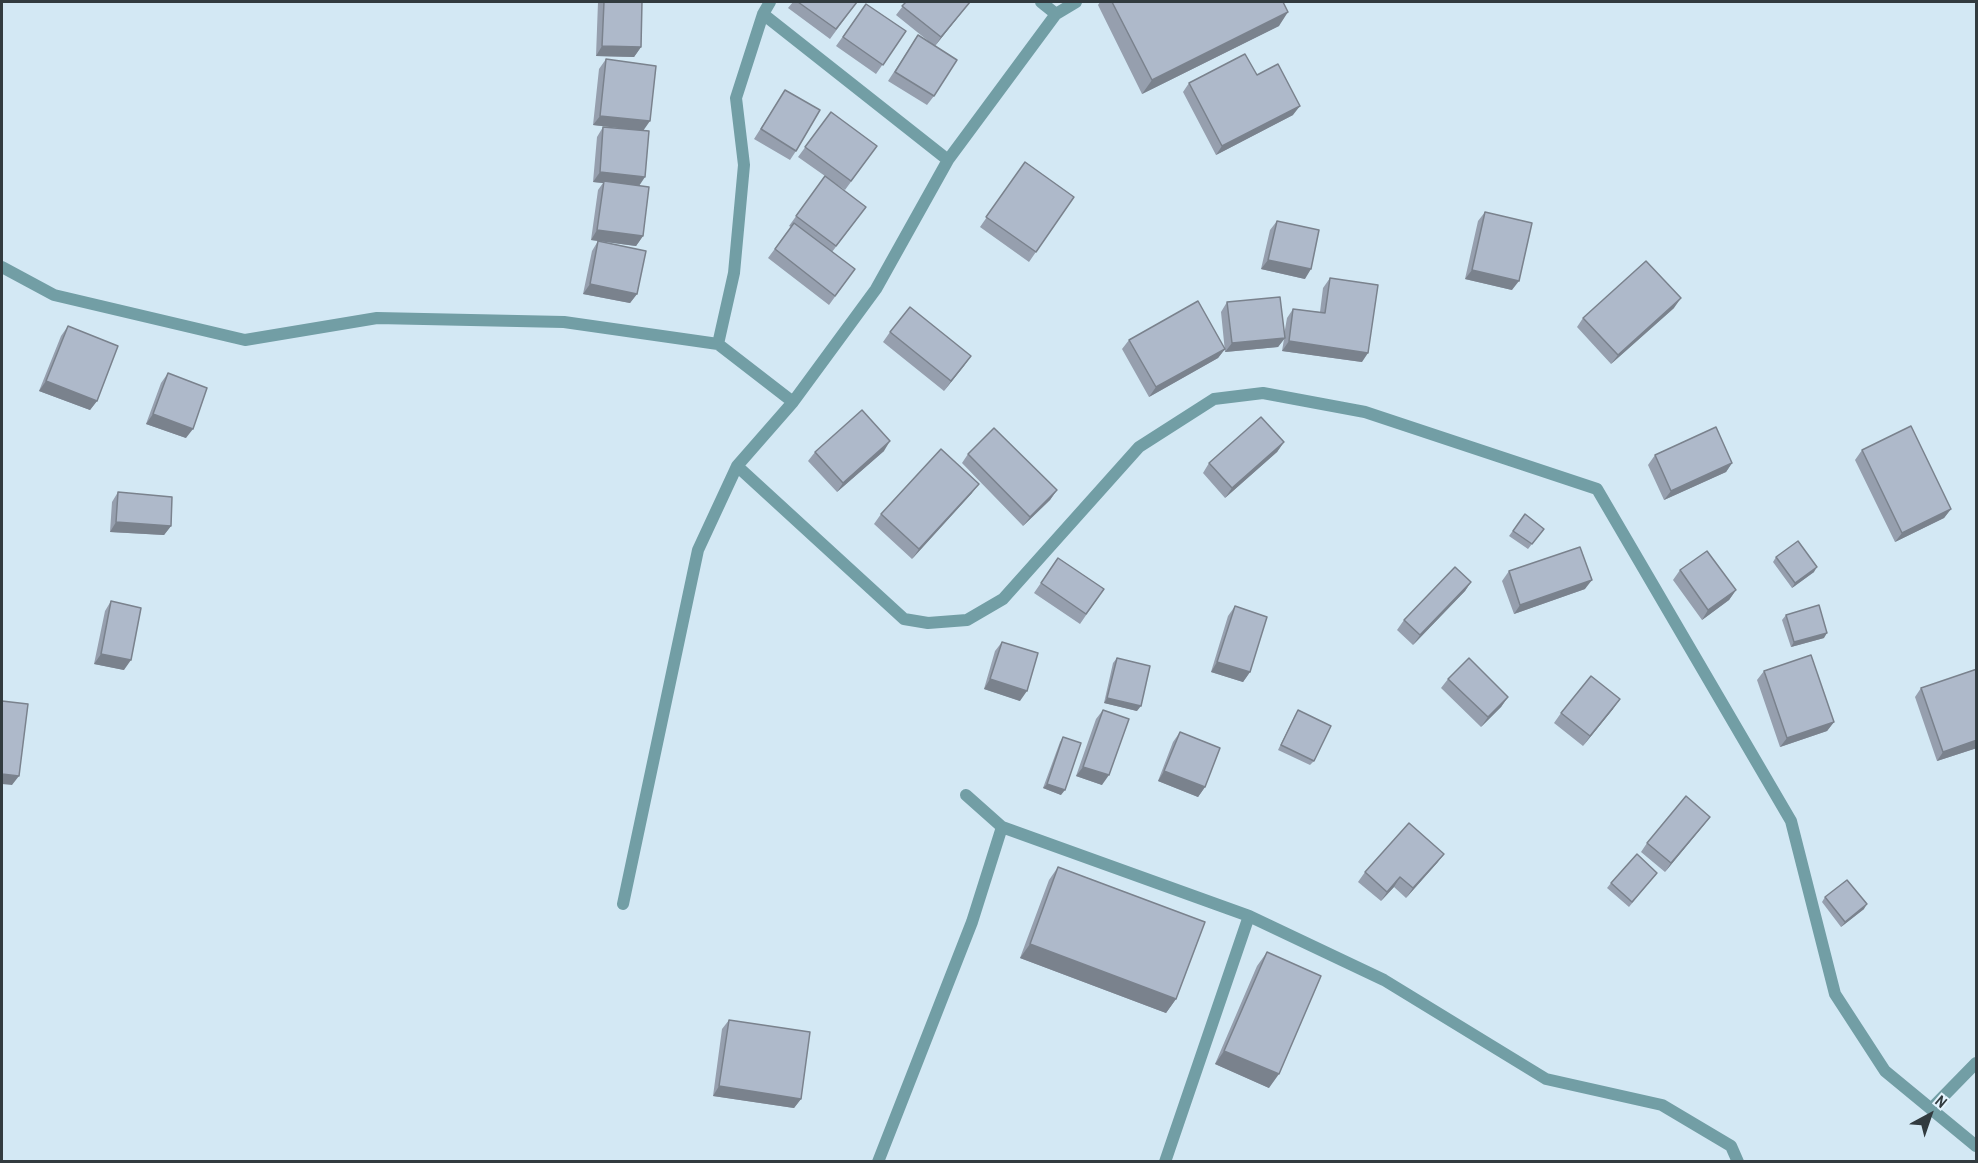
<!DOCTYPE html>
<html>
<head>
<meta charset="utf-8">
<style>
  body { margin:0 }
  #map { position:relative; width:1978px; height:1163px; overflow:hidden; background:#d3e8f4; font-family:"Archivo Narrow",sans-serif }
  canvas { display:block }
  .frame { position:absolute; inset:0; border:3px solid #323b3f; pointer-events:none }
  .north { position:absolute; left:1900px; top:1085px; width:60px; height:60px; -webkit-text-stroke:4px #e4f4fe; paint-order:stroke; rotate:40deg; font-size:16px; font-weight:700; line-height:24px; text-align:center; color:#323b3f }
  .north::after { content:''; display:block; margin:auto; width:21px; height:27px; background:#323b3f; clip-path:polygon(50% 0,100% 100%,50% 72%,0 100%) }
</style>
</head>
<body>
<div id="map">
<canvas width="1978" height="1163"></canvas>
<div class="frame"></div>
<div class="north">N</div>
</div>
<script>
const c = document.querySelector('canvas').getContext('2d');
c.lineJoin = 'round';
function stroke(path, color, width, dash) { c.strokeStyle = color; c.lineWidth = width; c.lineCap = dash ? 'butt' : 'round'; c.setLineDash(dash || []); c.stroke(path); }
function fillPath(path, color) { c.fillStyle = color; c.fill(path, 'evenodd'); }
stroke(new Path2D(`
  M1041 2 1056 14
  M1076 2 1056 14 948 160 876 289 793 402 737 466 904 619 928 623 967 620 1003 599 1139 447 1214 399 1263 393 1365 412 1597 489 1791 821 1835 994 1885 1071 1976 1146
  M763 14 948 160
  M2 267 54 295 245 340 377 318 564 322 718 344 793 402
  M718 344 734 273 744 165 736 98 763 14 770 2
  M966 795 1002 827 1249 916 1384 980 1546 1079 1662 1105 1731 1146 1738 1162
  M623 904 698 550 737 466
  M1931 1109 1976 1063
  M878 1162 972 922 1002 827
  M1165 1162 1249 916`), '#729ea5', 12);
fillPath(new Path2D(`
  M598 2H642L641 47 634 57 596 56Z
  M793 2H857L830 39 788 8Z
  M906 2 966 7 935 46 934 96 927 105 888 81 918 35 932 44 896 15Z
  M1100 2H1283L1279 26 1142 94 1098 5Z
  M866 4 906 31 876 74 836 46Z
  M606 59 644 130 639 185 643 236 636 246 591 240 598 190 603 183 593 182 597 137 603 127 629 129 593 125 599 69Z
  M1257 75 1293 115 1216 155 1183 92 1189 83Z
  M785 90 796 151 790 160 754 139Z
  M831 112 877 146 845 190 828 179 866 207 832 252 855 269 829 305 768 258 791 227 789 226 825 176 798 157Z
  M1025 162 1074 197 1029 262 980 227Z
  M1485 212 1512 290 1465 279 1478 221Z
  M1277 221 1305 279 1261 269 1270 230Z
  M598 241 637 294 630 303 583 294 592 251Z
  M1330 278 1362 362 1282 351 1284 339 1278 347 1225 352 1221 312 1227 302 1284 335 1287 318 1293 309 1320 312 1323 288Z
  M1674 308 1611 364 1577 327 1583 318Z
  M68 326 97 401 90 410 39 391 61 336Z
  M890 332 971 356 944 391 883 342Z
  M1129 340 1225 349 1218 358 1149 397 1122 349Z
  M168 373 186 438 146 424 161 383Z
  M1284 442 1277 452 1225 498 1203 473 1209 463Z
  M1862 450 1951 509 1944 518 1895 542 1855 460Z
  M884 451 837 492 808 461 815 452Z
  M968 454 1057 490 1050 500 1023 526 962 463Z
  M1655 455 1732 463 1726 472 1664 500 1648 465Z
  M118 492 171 526 164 535 110 532 112 502Z
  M972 493 912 559 874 524 881 514Z
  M1525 514 1544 529 1528 549 1509 536Z
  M1776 557 1814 572 1792 588 1773 562Z
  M1058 558 1104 589 1080 624 1034 593Z
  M1680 570 1736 590 1729 600 1702 620 1673 580Z
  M1509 571 1585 589 1514 614 1502 581Z
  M1471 582 1465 591 1413 645 1397 630 1404 620Z
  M111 601 124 670 94 664 105 611Z
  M1235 606 1250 672 1243 682 1211 672 1228 616Z
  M1786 615 1824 638 1791 647 1782 620Z
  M1002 642 1020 701 984 689 995 651Z
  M1117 658 1137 711 1104 703 1113 663Z
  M1764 671 1834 722 1827 731 1780 747 1757 680Z
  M1448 679 1508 697 1501 707 1481 727 1441 688Z
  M1921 688 1977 748 1937 761 1915 697Z
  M1613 709 1583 746 1554 723 1561 713Z
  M1103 710 1102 785 1076 776 1096 719Z
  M1298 710 1314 761 1310 765 1278 750 1295 715Z
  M1180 732 1205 787 1198 797 1158 781 1173 742Z
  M1063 737 1061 795 1043 788 1060 742Z
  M1710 817 1703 826 1665 872 1641 852 1647 843Z
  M1444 854 1437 863 1406 898 1394 887 1381 901 1358 882 1365 872Z
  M1058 867 1176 999 1166 1013 1020 958 1049 880Z
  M1657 873 1629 907 1607 888 1611 883Z
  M1825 897 1864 909 1841 927 1822 902Z
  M1267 952 1269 1088 1215 1064 1257 966Z
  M729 1020 801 1099 794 1108 713 1096 722 1029Z`), '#969fae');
fillPath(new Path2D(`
  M970 2 966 7 935 46 941 37Z
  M1288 12 1279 26 1142 94 1152 80Z
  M602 46 641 47 634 57 596 56Z
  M1300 106 1293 115 1216 155 1222 146Z
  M600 116 650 121 643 131 593 125Z
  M600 172 645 177 639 186 604 181 603 183 593 182Z
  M597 230 643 236 636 246 591 240Z
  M1268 260 1311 269 1305 279 1261 269Z
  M1472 270 1519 281 1512 290 1465 279Z
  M590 284 637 294 630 303 583 294Z
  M1681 298 1674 308 1611 364 1618 355Z
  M1285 338 1278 347 1225 352 1232 343Z
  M1289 341 1368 353 1362 362 1282 351Z
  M1225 349 1218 358 1149 397 1156 387Z
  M971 356 964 366 944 391 951 381Z
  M46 381 97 401 90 410 39 391Z
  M153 414 193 429 186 438 146 424Z
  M890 441 884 451 837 492 843 483Z
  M1284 442 1277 452 1225 498 1232 488Z
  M1732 463 1726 472 1664 500 1671 491Z
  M979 484 972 493 912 559 919 549Z
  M1057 490 1050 500 1023 526 1030 517Z
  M1951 509 1944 518 1895 542 1902 533Z
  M116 522 171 526 164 535 110 532Z
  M1817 567 1814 572 1792 588 1795 583Z
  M1592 580 1585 589 1514 614 1520 605Z
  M1471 582 1465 591 1413 645 1420 635Z
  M1736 590 1729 600 1702 620 1708 610Z
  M1827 633 1824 638 1791 647 1794 642Z
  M101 654 131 660 124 670 94 664Z
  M1217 662 1250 672 1243 682 1211 672Z
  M990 679 1027 691 1020 701 984 689Z
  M1508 697 1501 707 1481 727 1488 717Z
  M1107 698 1141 706 1137 711 1104 703Z
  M1620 699 1613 709 1583 746 1590 736Z
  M1834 722 1827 731 1780 747 1787 738Z
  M1977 740V748L1937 761 1943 752Z
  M1083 767 1109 775 1102 785 1076 776Z
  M1164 771 1205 787 1198 797 1158 781Z
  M2 774 19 776 12 785 2 784Z
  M1047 784 1065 790 1061 795 1043 788Z
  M1710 817 1703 826 1665 872 1671 863Z
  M1444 854 1437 863 1406 898 1413 888Z
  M1400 877 1394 887 1381 901 1387 892Z
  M1867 904 1864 909 1841 927 1845 922Z
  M1030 944 1176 999 1166 1013 1020 958Z
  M1224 1051 1279 1074 1269 1088 1215 1064Z
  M719 1086 801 1099 794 1108 713 1096Z`), '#7a828d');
const building = new Path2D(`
  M604 2H642L641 47 602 46Z
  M798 2H857L836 29Z
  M906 2H970L941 37 902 6Z
  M1112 2H1283L1288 12 1152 80Z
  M866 4 906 31 883 65 843 37Z
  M918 35 957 60 934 96 895 72Z
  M1245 54 1257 75 1278 64 1300 106 1222 146 1189 83Z
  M606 59 656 66 650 121 600 116Z
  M785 90 820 110 796 151 761 129Z
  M831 112 877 146 851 181 805 147Z
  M603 127 649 131 645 177 600 172Z
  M1025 162 1074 197 1036 252 986 217Z
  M825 176 866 207 836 246 796 216Z
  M604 181 649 187 643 236 597 230Z
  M1485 212 1532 223 1519 281 1472 270Z
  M1277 221 1319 230 1311 269 1268 260Z
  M794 223 855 269 835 296 775 249Z
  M598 241 646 251 637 294 590 284Z
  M1646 261 1681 298 1618 355 1583 318Z
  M1330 278 1378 285 1368 353 1289 341 1293 309 1325 313Z
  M1280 297 1285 338 1232 343 1227 302Z
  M1198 301 1225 349 1156 387 1129 340Z
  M910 307 971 356 951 381 890 332Z
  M68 326 118 346 97 401 46 381Z
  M168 373 207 388 193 429 153 414Z
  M862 410 890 441 843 483 815 452Z
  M1261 417 1284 442 1232 488 1209 463Z
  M1911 426 1951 509 1902 533 1862 450Z
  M1716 427 1732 463 1671 491 1655 455Z
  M994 428 1057 490 1030 517 968 454Z
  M941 449 979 484 919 549 881 514Z
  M118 492 172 497 171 526 116 522Z
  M1525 514 1544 529 1532 544 1513 531Z
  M1798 541 1817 567 1795 583 1776 557Z
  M1580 547 1592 580 1520 605 1509 571Z
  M1707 551 1736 590 1708 610 1680 570Z
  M1058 558 1104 589 1086 614 1041 583Z
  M1455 567 1471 582 1420 635 1404 620Z
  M111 601 141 608 131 660 101 654Z
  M1819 605 1827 633 1794 642 1786 615Z
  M1235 606 1267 617 1250 672 1217 662Z
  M1002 642 1038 653 1027 691 990 679Z
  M1811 655 1834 722 1787 738 1764 671Z
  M1117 658 1150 666 1141 706 1107 698Z
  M1469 658 1508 697 1488 717 1448 679Z
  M1977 669V740L1943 752 1921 688Z
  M1591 676 1620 699 1590 736 1561 713Z
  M2 701 28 704 19 776 2 774Z
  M1103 710 1129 719 1109 775 1083 767Z
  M1298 710 1331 726 1314 761 1281 745Z
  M1180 732 1220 748 1205 787 1164 771Z
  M1063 737 1081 743 1065 790 1047 784Z
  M1686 796 1710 817 1671 863 1647 843Z
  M1409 823 1444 854 1413 888 1400 877 1387 892 1365 872Z
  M1637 854 1657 873 1632 902 1611 883Z
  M1058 867 1205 922 1176 999 1030 944Z
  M1847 880 1867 904 1845 922 1825 897Z
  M1267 952 1321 976 1279 1074 1224 1051Z
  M729 1020 810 1032 801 1099 719 1086Z`);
fillPath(building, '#aeb9ca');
stroke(building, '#7a828d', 1.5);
</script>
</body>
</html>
